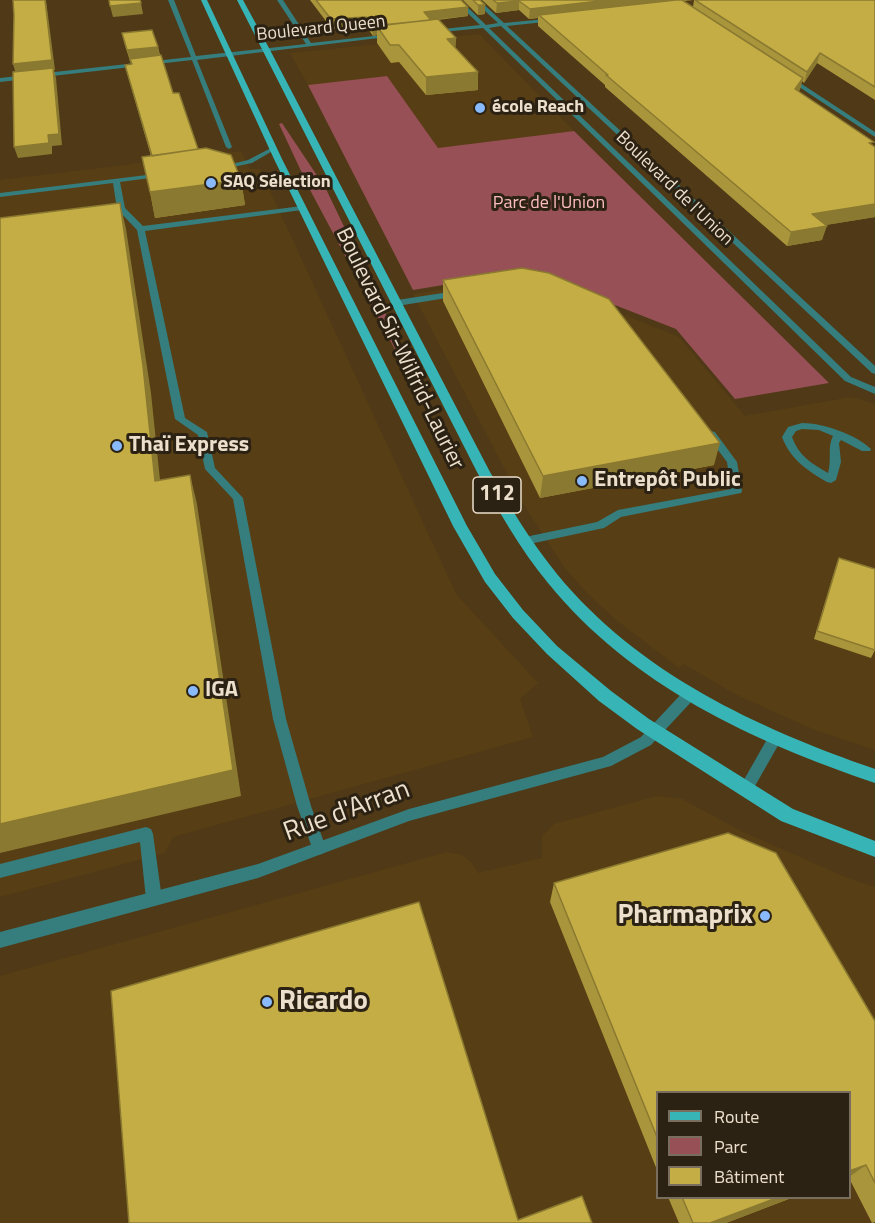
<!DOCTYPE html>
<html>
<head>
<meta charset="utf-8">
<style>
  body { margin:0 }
  #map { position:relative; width:875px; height:1223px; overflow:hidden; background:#4f3917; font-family:"Titillium Web",sans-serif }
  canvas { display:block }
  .legend { position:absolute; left:656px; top:1091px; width:195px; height:108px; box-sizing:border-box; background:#2c2214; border:2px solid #796e5e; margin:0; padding:8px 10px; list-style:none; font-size:18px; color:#ecdfcc }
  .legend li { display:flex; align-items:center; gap:12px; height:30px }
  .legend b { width:30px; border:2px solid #796e5e }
</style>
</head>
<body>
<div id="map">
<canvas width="875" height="1223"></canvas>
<ul class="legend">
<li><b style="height:8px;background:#37b5b6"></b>Route</li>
<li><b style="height:16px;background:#975055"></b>Parc</li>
<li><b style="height:16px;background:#c5ad45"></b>Bâtiment</li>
</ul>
</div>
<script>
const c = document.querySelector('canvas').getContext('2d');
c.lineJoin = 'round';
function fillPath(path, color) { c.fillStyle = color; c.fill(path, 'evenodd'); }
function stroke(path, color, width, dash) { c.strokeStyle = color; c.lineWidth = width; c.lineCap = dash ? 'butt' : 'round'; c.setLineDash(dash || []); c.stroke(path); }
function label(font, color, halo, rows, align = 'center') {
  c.font = font + ' "Titillium Web",sans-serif'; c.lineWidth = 6; c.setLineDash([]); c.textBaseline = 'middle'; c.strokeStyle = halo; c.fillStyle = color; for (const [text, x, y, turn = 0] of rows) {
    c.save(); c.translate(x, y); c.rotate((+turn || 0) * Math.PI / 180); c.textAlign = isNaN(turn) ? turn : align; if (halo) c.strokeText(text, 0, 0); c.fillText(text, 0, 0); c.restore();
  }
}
fillPath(new Path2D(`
  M479 34 574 131 438 148 387 76 308 85 290 53Z
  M241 151 250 169H260L456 594 538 683 520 699 533 737 173 837 165 853 0 897V180Z
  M528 276 679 337 745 416 851 397 875 404V750L815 730 772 711 733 693 684 664 679 668 615 619 587 593 564 567 522 502 413 294Z
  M657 796 682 799 741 831 850 879 875 887V1223H0V976L447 852 462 855 471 862 478 873 542 858V836L554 824ZM658 1092H850V1198H658Z`), '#583e14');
fillPath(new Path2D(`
  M387 76 438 148 574 131 829 383 735 399 676 329 528 271 413 290 308 85Z
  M282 123 326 189 407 358 400 359 309 188 279 124Z`), '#975055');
fillPath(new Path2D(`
  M271 148 276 149 252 163 219 170 216 168 248 160Z
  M163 173 167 175 165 176 120 182 125 208 143 226 302 206 306 208 302 210 145 231 185 418 207 432 215 468 243 498 286 719 311 806 326 848 324 853 319 855 314 853 297 806 273 719 233 499 205 469 198 435 175 419 137 230 117 209 113 183 0 197V193Z
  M456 291 459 292V296L397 306 393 303 397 300Z
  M802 423C823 423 855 434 871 449L870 451H862L841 440 839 443 841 462 836 480 831 483 827 482C808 471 790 459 782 437L788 427ZM802 429 819 430 833 436C827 447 832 460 828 473 812 464 798 455 792 437L796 431Z
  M711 431 715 432 737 462 742 491 741 493 621 517 604 528 525 545 519 541 525 537 597 522 618 510 731 489 727 462 706 434Z
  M775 732 780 734 782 738 780 742 751 793 746 795 741 793 739 789 741 785 770 734Z
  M146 827 151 829 153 834 162 899 159 904 154 906 149 904 146 899 140 842 0 878V864Z`), '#367d7d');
fillPath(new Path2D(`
  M168 0H174L196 56 306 44 277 0H283L311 43 392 34 395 36 197 60 232 147 229 149 226 147 192 60 0 82V78L191 57Z
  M454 0H460L486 25 498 23 473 0H479L504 23 556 18 554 21 507 26 875 366V374L872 373 501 26 489 28 851 377 875 387V394L845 381 483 28 432 33 434 30 480 25Z
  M787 77H791L875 132V137L787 79Z
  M689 690 694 691 695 695 694 699 651 745 611 766 409 821 258 878 0 948V932L258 864 409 809 603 757 641 737 684 691Z`), '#367d7d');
fillPath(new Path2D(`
  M201 0H207L282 159 467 526 495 574 523 610 557 646 611 691 649 719 793 809 875 841V857L781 821 637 729 599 701 547 654 513 618 485 582 453 526 274 159Z
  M237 0H243L269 48 490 472C510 507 531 542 557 574 638 673 757 728 875 769V783C752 741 632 686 548 583 520 549 498 510 477 472Z`), '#37b5b6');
fillPath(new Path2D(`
  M310 0H461L468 7V16L438 20 456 38 455 48 478 90 426 95 399 62 391 63 377 43V35L373 36 367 27 332 29Z
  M463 0H480L485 5V14L478 15Z
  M482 0H875V100L817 63 804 83 802 81 798 92 873 145 875 217 825 225 822 240 787 246 605 87V85L538 26V18L529 19 519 10 496 13ZM694 0 693 7 683 1Z
  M122 33 158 47 160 55 173 93 198 149 241 180 245 205 155 218 150 192 151 156 128 76 125 65 131 64 125 45Z
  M443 280 714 465 540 498 443 301Z
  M839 558 875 650 871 658 814 639 836 566Z
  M554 883 875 1021V1222L872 1223 849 1178V1092H657V1170L550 902Z
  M668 1197H794L726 1223H679Z`), '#a9953b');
fillPath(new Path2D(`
  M45 0H46L55 70H54L56 78 62 145 52 146V154L18 158 14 147 16 74 13 64Z
  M608 0H679L539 15 538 18 529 19 530 9Z
  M519 1V10L496 13 497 3Z
  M141 3 143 14 113 17 110 6Z
  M478 5H485V14L478 15Z
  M468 7V16L377 26V35L373 36 372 26 424 12Z
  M456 38 455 56 447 39Z
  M158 47 160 59 130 62 127 50Z
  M820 53 817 63 804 83 807 72Z
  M478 72V90L426 95V77Z
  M803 78 800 90 792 102 795 89Z
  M241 180 245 205 155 218 150 192Z
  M120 203 126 229 151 393 163 509 155 481Z
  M875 204V217L808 228 812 214Z
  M827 226 822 240 787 246 791 232Z
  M720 443 714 465 540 498 543 476Z
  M190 475 197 504 241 796 0 853V824Z
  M866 1165 849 1177V1171Z
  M779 1197H794L726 1223H710Z`), '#8a7930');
const building = new Path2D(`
  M13 0H45L52 60 13 64 14 15Z
  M109 0H140L141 3 110 6Z
  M316 0H461L468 7 424 12 431 20 372 26 366 17 331 19Z
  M473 0H480L485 5H478Z
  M493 0H608L530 9 519 1 497 3Z
  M676 0H682L803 78 795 89 874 142 869 143 875 147V204L812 214 827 226 791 232 606 75H608L539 15Z
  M695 0H875V87L820 53 807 72Z
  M438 19 456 38 447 39 478 72 426 77 399 45H390L377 26Z
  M152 30 158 47 127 50 122 33Z
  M161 55 173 93H179L198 149 152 156 125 65 132 64 130 59Z
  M53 68 59 134 48 135 49 143 14 147 13 72Z
  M206 148 231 155 241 180 150 192 142 157Z
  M120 203 143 366 155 481 190 475 233 770 0 824V218Z
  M522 268 549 273 609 299 720 443 543 476 443 280Z
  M839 558 875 569V650L817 631Z
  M728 833 776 853 875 1021V1183L866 1165 849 1171V1092H657V1137L554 883Z
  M419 902 518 1220 582 1196 592 1223H129L111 991Z
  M682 1197H779L710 1223H693Z`);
fillPath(building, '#c5ad45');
stroke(building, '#8a7930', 1.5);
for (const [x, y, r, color] of [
  [480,108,6,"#89bafc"],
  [211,183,6,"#89bafc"],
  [117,446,6,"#89bafc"],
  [582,481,6,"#89bafc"],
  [193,691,6,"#89bafc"],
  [765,916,6,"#89bafc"],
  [267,1002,6,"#89bafc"]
]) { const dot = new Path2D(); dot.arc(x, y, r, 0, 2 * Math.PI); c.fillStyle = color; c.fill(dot); stroke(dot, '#2c2214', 2); }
label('18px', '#ecdfcc', '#2c2214', [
  ["Boulevard Queen",321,29,-6],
  ["Boulevard de l'Union",674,189,44]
]);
label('bold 18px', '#ecdfcc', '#2c2214', [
  ["école Reach",492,108],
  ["SAQ Sélection",223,183]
], 'left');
label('18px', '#fdbdbf', '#2c2214', [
  ["Parc de l'Union",549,204]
]);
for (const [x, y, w] of [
  [497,495,48]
]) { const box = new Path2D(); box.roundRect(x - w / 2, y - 18, w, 36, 4.5); c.fillStyle = '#2c2214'; c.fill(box); stroke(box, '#ecdfcc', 1.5); }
label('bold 21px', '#ecdfcc', null, [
  ["112",497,495]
]);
label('22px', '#ecdfcc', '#2c2214', [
  ["Boulevard Sir-Wilfrid-Laurier",399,349,64]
]);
label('bold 22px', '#ecdfcc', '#2c2214', [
  ["Thaï Express",129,446],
  ["Entrepôt Public",594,481],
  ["IGA",205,691]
], 'left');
label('27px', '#ecdfcc', '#2c2214', [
  ["Rue d'Arran",347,812,-20]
]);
label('bold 27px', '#ecdfcc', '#2c2214', [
  ["Pharmaprix",753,916],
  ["Ricardo",279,1002,"left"]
], 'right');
</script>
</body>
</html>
